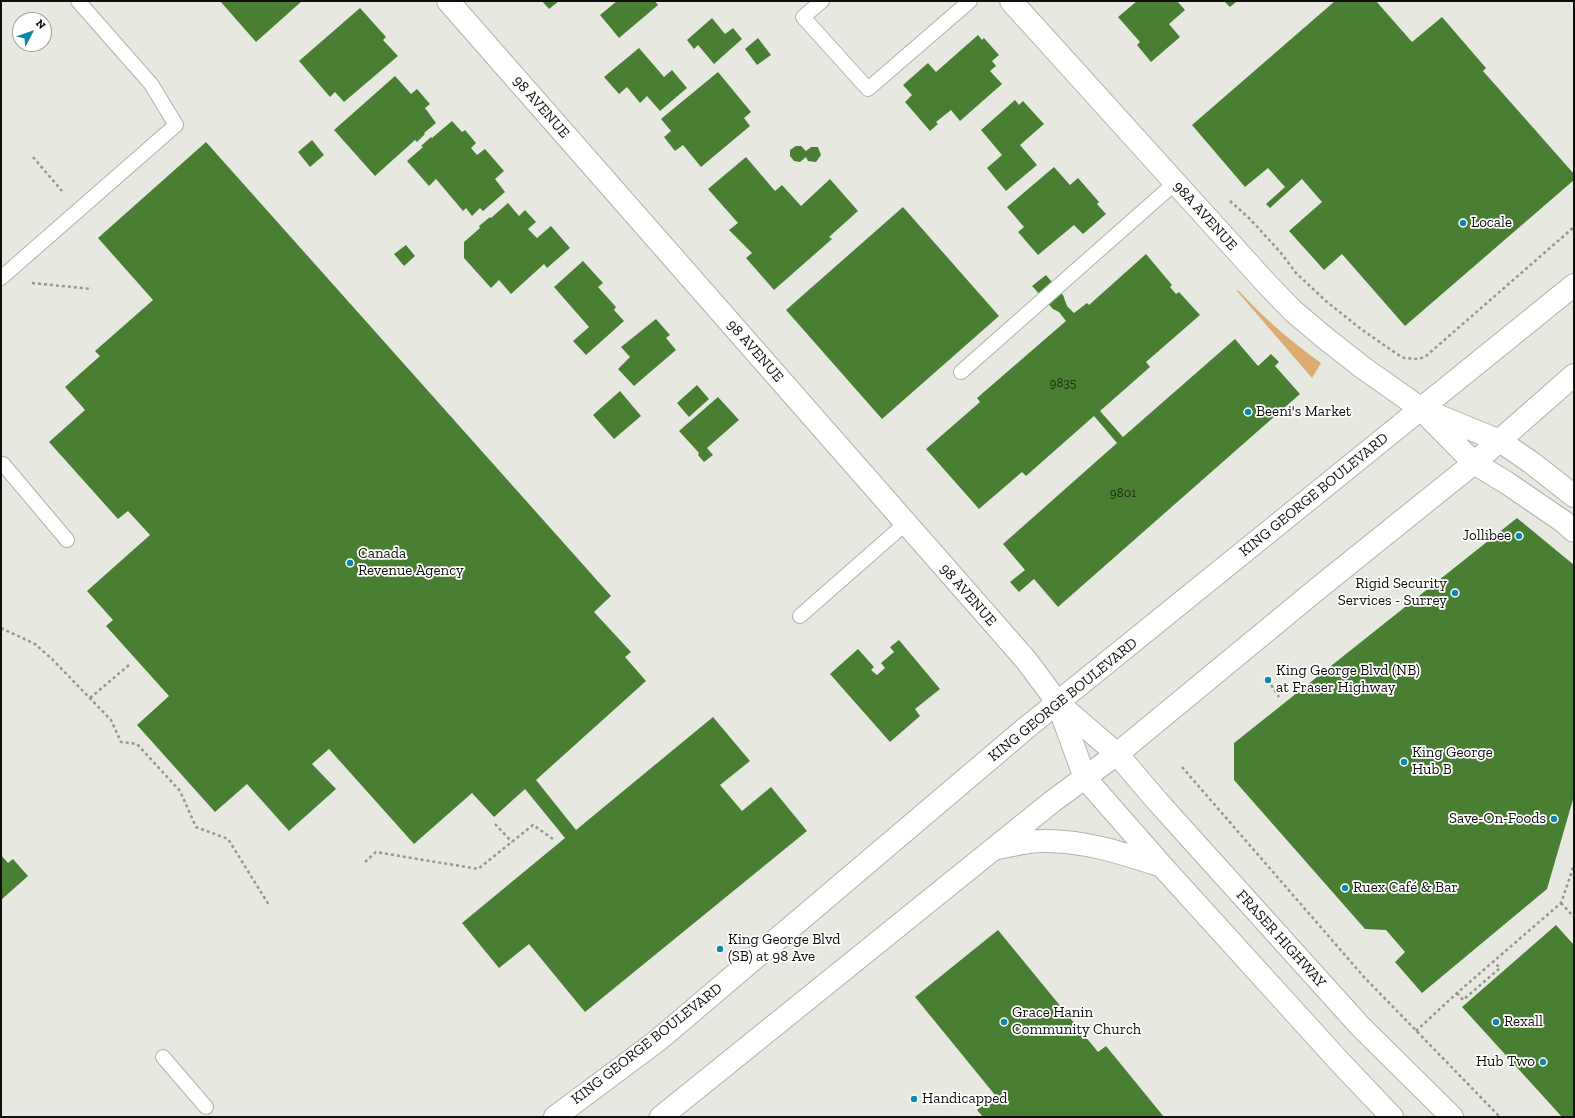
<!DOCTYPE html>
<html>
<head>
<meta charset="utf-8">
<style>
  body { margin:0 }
  #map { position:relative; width:1575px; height:1118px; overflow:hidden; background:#e7e9e1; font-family:"Zilla Slab",serif }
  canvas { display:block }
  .frame { position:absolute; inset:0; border:2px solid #0f100d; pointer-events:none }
  .north { position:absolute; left:12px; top:12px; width:40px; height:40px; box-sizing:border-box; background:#fff; border:1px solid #9f9f9e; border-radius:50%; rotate:49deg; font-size:11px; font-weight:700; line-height:16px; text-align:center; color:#0f100d }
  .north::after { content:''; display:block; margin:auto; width:14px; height:18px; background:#0e86aa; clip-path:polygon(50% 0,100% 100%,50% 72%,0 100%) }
</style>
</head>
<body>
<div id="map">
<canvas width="1575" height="1118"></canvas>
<div class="frame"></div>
<div class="north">N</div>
</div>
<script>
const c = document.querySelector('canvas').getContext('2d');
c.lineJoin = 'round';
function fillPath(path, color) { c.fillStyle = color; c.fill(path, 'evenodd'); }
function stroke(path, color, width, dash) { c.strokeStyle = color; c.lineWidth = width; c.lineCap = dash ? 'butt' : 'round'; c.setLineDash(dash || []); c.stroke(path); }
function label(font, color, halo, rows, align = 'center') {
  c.font = font + ' "Zilla Slab",serif'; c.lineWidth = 3.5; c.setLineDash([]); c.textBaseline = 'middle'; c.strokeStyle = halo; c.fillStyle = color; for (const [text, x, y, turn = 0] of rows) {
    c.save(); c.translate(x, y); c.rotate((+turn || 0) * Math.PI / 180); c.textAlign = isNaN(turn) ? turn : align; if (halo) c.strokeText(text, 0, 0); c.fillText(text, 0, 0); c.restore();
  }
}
fillPath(new Path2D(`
  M1238 290C1265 319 1289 340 1321 363L1312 378 1237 291Z`), '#dcab6f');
fillPath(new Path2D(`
  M220 1H302L256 42Z
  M542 1H559L549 9Z
  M617 1H655L658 5 619 38 600 15Z
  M1137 1H1177L1185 10 1169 24 1180 37 1151 62 1137 45 1140 42 1118 17Z
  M1224 1H1237L1230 7Z
  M1335 1H1376L1412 42 1442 17 1486 68 1483 71 1574 174V180L1405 326 1342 254 1324 270 1289 231 1322 202 1302 179 1270 208 1266 204 1285 187 1268 168 1245 187 1192 125Z
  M360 8 386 37 383 40 398 56 344 102 335 92 330 97 299 61Z
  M712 18 725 34 733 28 742 39 714 64 698 45 694 49 687 40Z
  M978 35 982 40 984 38 999 55 992 61 996 66 990 71 1002 84 960 121 951 110 936 122 938 124 930 131 905 102 912 95 903 85 928 63 936 72Z
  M758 38 771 55 757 65 745 49Z
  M639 48 664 77 672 70 687 88 660 111 647 96 640 103 627 87 619 94 604 77Z
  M718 72 751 112 744 118 750 126 701 167 683 145 675 151 664 137 671 131 661 119Z
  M395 76 411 94 417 89 430 104 425 108 436 123 424 133 425 134 417 142 415 140 375 176 334 130Z
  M1015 100 1019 105 1023 101 1044 124 1020 145 1037 165 1006 191 987 168 1002 155 981 130Z
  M452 121 462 132 465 130 476 143 471 148 477 155 485 149 504 171 495 179 505 192 483 211 480 208 472 216 466 208 463 211 436 179 429 186 407 161 423 147 421 146 431 137 432 138Z
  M312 140 324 155 310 167 298 152Z
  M206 142 611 596 594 612 631 652 625 657 646 681 536 780 576 830 713 717 750 761 720 785 742 811 771 787 807 831 585 1012 529 944 499 968 462 923 565 838 525 789 494 817 472 793 414 844 329 749 312 764 336 789 289 831 247 784 215 812 137 725 169 696 106 626 113 620 87 591 150 535 128 511 118 519 49 442 85 410 65 387 100 356 95 351 153 300 98 238Z
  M796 146H801L806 151 811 147H818L821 155 816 162 808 161 806 157 800 162 794 161 790 156V150Z
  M746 157 775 191 782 185 801 206 830 179 858 211 829 237 832 239 774 290 746 258 752 253 729 230 738 223 708 189Z
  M1054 167 1070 185 1078 178 1099 202 1097 204 1106 214 1083 234 1074 225 1038 255 1018 232 1024 227 1007 207Z
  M508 203 519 216 525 210 536 222 528 229 537 238 551 226 570 248 547 268 544 264 511 294 499 280 491 288 464 258V242L480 228 479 226 490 217 491 218Z
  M903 207 999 316 882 419 786 310Z
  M406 245 415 256 404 266 394 254Z
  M1146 254 1172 285 1170 287 1176 294 1179 292 1200 315 1146 362 1150 367 1100 411 1123 437 1235 339 1258 366 1271 354 1279 362 1275 366 1300 394 1058 607 1034 579 1019 592 1010 582 1025 570 1003 544 1117 443 1094 416 1026 476 1022 472 979 509 926 449 980 402 977 398 1066 321 1059 312 1053 309 1032 286 1046 275 1063 295 1067 306 1074 313 1087 303 1089 305Z
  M583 261 603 283 598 287 616 307 614 310 624 321 586 355 573 341 589 327 554 287Z
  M656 319 670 335 666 338 676 350 634 386 618 369 630 357 621 347Z
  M697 385 709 399 689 417 677 403Z
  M620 391 641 416 614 439 593 415Z
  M718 397 739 420 707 448 713 455 704 462 698 455 699 453 679 431Z
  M1517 518 1574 565V796L1547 889 1422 993 1395 962 1405 952 1386 930 1365 929 1234 780V743Z
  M899 640 940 689 915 709 920 716 890 742 830 674 858 649 874 667 871 670 877 675 885 668 881 663 894 652 890 647Z
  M1 855 8 863 13 859 28 876 1 900Z
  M1556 925 1574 945V1117H1562L1462 1007Z
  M998 930 1098 1052 1106 1046 1164 1117H983L977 1110 995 1095 915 997Z`), '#497f33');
const service = new Path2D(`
  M822 1 803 17 868 89 970 1
  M1 278 176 125 151 84 78 1
  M961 372 1175 183
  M1 466 3 464 67 540
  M800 616 906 523
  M163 1057 206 1107`);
const tertiary = new Path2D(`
  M448 1 1026 660 1058 703
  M1011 1 1266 283 1293 311 1325 338 1362 367 1420 408 1474 463 1507 483 1564 522 1574 531
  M1429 412 1500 441 1532 463 1574 496`);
const primary = new Path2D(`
  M1058 703 1117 754 1158 802 1360 1026 1452 1117
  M1058 704 1085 778 1162 866 1338 1060 1392 1117
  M996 848C1011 846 1027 841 1042 841 1083 840 1122 853 1162 866
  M555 1117 657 1041 1026 728 1574 285
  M661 1117 1053 801 1117 754 1316 590 1474 463 1574 375`);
stroke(service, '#b1b3ab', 16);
stroke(tertiary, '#b1b3ab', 24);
stroke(primary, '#b1b3ab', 24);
stroke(new Path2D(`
  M33 157 62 191
  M1230 201 1250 219 1281 253 1296 273 1327 302 1361 329 1397 354 1404 358 1419 359 1426 356 1574 227
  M32 283 92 289
  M1 628 35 644 53 660 111 720 121 742 137 744 180 791 196 827 228 839 269 905
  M1268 680 1279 697
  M90 698 129 665
  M1182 767 1364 977 1500 1117
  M495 824 512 842
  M365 862 376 852 478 869 533 825 553 839
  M1561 903 1574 917
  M1457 993 1463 1000 1500 968 1493 961
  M1416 1031 1457 993 1561 903 1574 865`), '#949690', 2.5, [3, 3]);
stroke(service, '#fff', 14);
stroke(tertiary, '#fff', 22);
stroke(primary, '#fff', 22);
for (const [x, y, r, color] of [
  [1463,223,4,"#0e86aa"],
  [1248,412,4,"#0e86aa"],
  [1519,536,4,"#0e86aa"],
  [350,563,4,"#0e86aa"],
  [1455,593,4,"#0e86aa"],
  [1268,680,4,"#0e86aa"],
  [1404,762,4,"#0e86aa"],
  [1554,819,4,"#0e86aa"],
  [1345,888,4,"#0e86aa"],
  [720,949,4,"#0e86aa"],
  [1004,1022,4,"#0e86aa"],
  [1496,1022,4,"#0e86aa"],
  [1543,1062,4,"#0e86aa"],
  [914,1099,4,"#0e86aa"]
]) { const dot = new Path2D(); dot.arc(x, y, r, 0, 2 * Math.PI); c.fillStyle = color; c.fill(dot); stroke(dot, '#fff', 1.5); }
label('13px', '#1e2c16', null, [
  ["9835",1063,383],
  ["9801",1123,493]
]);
label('15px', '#0f100d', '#fff', [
  ["98 AVENUE",541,107,49],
  ["98A AVENUE",1205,216,48],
  ["98 AVENUE",755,351,49],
  ["KING GEORGE BOULEVARD",1314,495,-39],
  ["98 AVENUE",968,595,49],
  ["KING GEORGE BOULEVARD",1063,700,-39],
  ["FRASER HIGHWAY",1281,939,48],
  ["KING GEORGE BOULEVARD",647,1044,-38]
]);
label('15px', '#0f100d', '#fff', [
  ["Locale",1471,223],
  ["Beeni's Market",1256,412],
  ["Jollibee",1511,536,"right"],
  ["Canada",358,554],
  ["Revenue Agency",358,571],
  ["Rigid Security",1447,584,"right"],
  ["Services - Surrey",1447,601,"right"],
  ["King George Blvd (NB)",1276,671],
  ["at Fraser Highway",1276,688],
  ["King George",1412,753],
  ["Hub B",1412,770],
  ["Save-On-Foods",1546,819,"right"],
  ["Ruex Café & Bar",1353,888],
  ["King George Blvd",728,940],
  ["(SB) at 98 Ave",728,957],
  ["Grace Hanin",1012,1013],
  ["Community Church",1012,1030],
  ["Rexall",1504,1022],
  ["Hub Two",1535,1062,"right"],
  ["Handicapped",922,1099]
], 'left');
</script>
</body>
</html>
